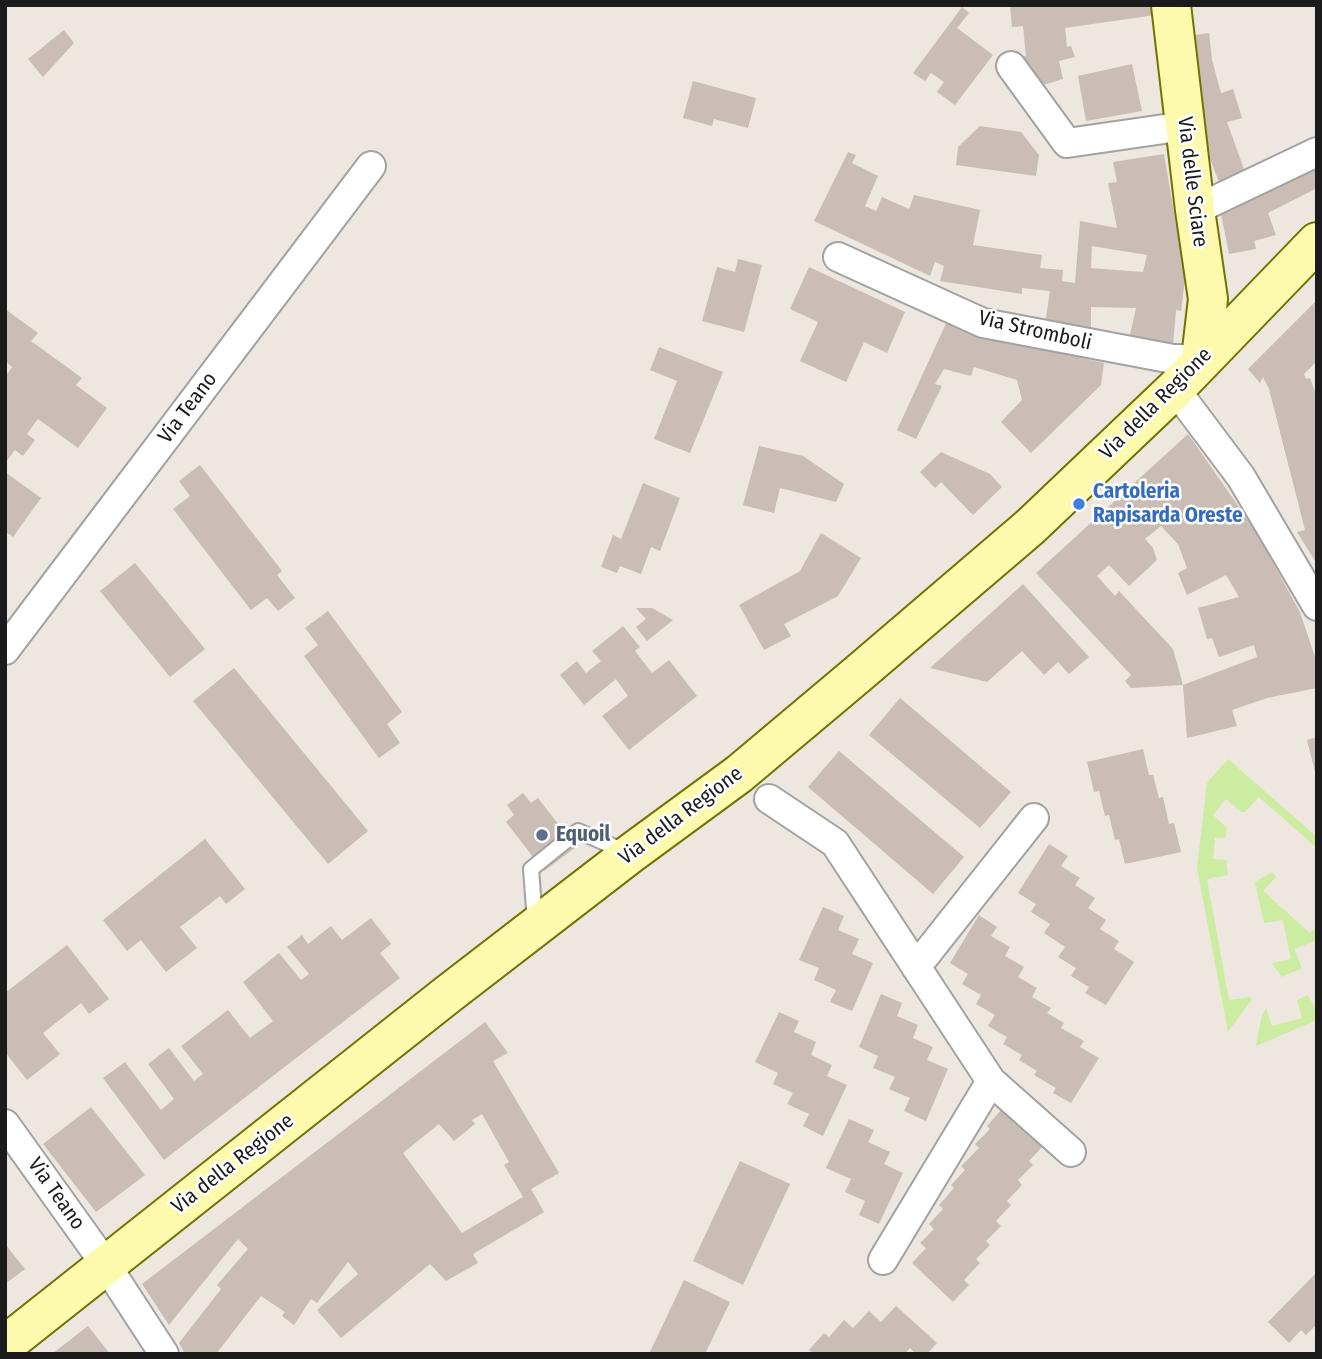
<!DOCTYPE html>
<html>
<head>
<meta charset="utf-8">
<style>
  body { margin:0 }
  #map { position:relative; width:1322px; height:1359px; overflow:hidden; background:#ede7df; font-family:"Fira Sans Condensed",sans-serif }
  canvas { display:block }
  .frame { position:absolute; inset:0; border:7px solid #1b1b1b; pointer-events:none }
</style>
</head>
<body>
<div id="map">
<canvas width="1322" height="1359"></canvas>
<div class="frame"></div>
</div>
<script>
const c = document.querySelector('canvas').getContext('2d');
c.lineJoin = 'round';
function fillPath(path, color) { c.fillStyle = color; c.fill(path, 'evenodd'); }
function stroke(path, color, width, dash) { c.strokeStyle = color; c.lineWidth = width; c.lineCap = dash ? 'butt' : 'round'; c.setLineDash(dash || []); c.stroke(path); }
function label(font, color, halo, rows, align = 'center') {
  c.font = font + ' "Fira Sans Condensed",sans-serif'; c.lineWidth = 5; c.setLineDash([]); c.textBaseline = 'middle'; c.strokeStyle = halo; c.fillStyle = color; for (const [text, x, y, turn = 0] of rows) {
    c.save(); c.translate(x, y); c.rotate((+turn || 0) * Math.PI / 180); c.textAlign = isNaN(turn) ? turn : align; if (halo) c.strokeText(text, 0, 0); c.fillText(text, 0, 0); c.restore();
  }
}
fillPath(new Path2D(`
  M1228 759 1317 837V848L1259 797 1245 812H1241L1226 799 1213 815 1227 828 1225 838H1215L1213 859 1226 860 1228 875 1207 879 1229 1000 1250 997 1252 999 1228 1032 1197 868 1207 783Z
  M1272 872 1276 877 1263 891 1310 933 1317 926V940L1294 949 1302 968 1282 977 1272 963 1291 959 1283 920 1264 923 1255 882Z
  M1308 995 1317 1012V1020L1256 1046 1261 1019 1266 1008 1272 1026 1302 1018 1297 1000Z`), '#cceca1');
fillPath(new Path2D(`
  M1010 5H1153L1155 15 1065 28 1067 47 1071 46 1075 57 1059 61 1063 79 1036 87 1015 59 1026 56 1023 26 1012 27Z
  M962 7 969 13 957 28 993 55 955 105 937 92 944 82 931 73 925 81 913 73Z
  M64 30 74 43 43 77 28 59Z
  M1209 33 1212 60 1221 93 1233 89 1242 118 1227 122 1245 172 1219 182 1200 133 1188 36Z
  M1132 64 1142 111 1086 121 1078 76Z
  M693 81 756 98 748 128 714 119 712 126 683 118Z
  M980 126 1021 132 1039 155 1036 176 956 165 958 147Z
  M848 152 856 155 852 163 878 176 865 206 876 211 882 197 909 209 914 195 980 210 973 245 1042 255 1040 268 1063 270 1062 281 1075 283 1080 221 1117 228 1108 183 1117 182 1113 162 1164 154 1178 236 1190 238 1181 311 1176 310 1173 346 1129 339 1136 308 1091 307V332L1045 324 1050 291 1022 288V294L940 281 944 266 935 262 930 276 814 221ZM1092 246 1147 255 1143 272 1091 268Z
  M1317 158V188L1268 213 1276 235 1254 241 1256 249 1229 254 1219 204Z
  M738 259 762 265 744 332 702 321 717 267 735 272Z
  M809 267 905 312 887 353 864 342 846 382 800 361 818 322 790 309Z
  M1317 300V361L1304 374 1306 379 1310 378 1317 397V564L1297 532 1305 530 1269 389 1263 377 1260 383 1248 369Z
  M5 309 38 333 31 341 82 378 76 385 107 408 78 448 38 419 27 434 35 440 23 456 15 450 5 463V377L12 367 5 361Z
  M949 317 990 337 1104 363 1101 385 1031 453 1001 422 1022 400 1017 380 974 367 971 376 944 369 935 384 942 386 916 439 897 430Z
  M659 347 723 372 690 453 654 439 677 381 650 370Z
  M1188 434 1255 530 1300 612 1317 663V688L1267 698 1232 710 1237 726 1187 738 1183 685 1131 688 1125 681 1131 675 1036 573ZM1161 526 1178 544 1187 568 1178 573 1187 595 1226 575 1239 597 1198 608 1207 639 1212 638 1219 657 1254 645 1257 657 1183 685 1173 649 1119 591 1115 596 1097 576 1109 565 1129 586 1157 560 1153 548 1145 539Z
  M759 446 803 456 844 484 836 502 780 488 774 513 743 505Z
  M941 452 990 474 1002 487 973 515 941 482 935 488 920 472Z
  M200 465 282 571 277 575 295 598 278 611 267 598 251 610 173 509 190 496 179 481Z
  M5 472 41 498 13 537 5 531Z
  M643 483 680 498 660 551 651 547 641 574 620 566 617 573 601 567 613 535 621 539Z
  M821 533 861 558 838 596 784 624 791 636 764 650 739 605 800 571Z
  M135 563 205 649 170 677 100 591Z
  M1023 584 1089 657 1069 674 1058 662 1044 675 1022 651 987 682 930 668Z
  M636 608H652L673 620 647 641 636 627 646 619Z
  M328 611 402 712 387 724 400 743 379 758 304 656 318 645 305 628Z
  M623 626 640 647 635 651 652 673 669 660 697 696 629 750 602 716 628 696 616 679 584 705 560 675 577 661 586 673 601 661 592 651Z
  M234 668 368 831 328 864 193 701Z
  M900 698 1011 792 980 828 869 735Z
  M1317 737V776H1316L1307 740Z
  M1143 749 1149 775H1153L1159 798 1163 797 1169 824 1174 823 1181 852 1125 864 1119 839 1115 840 1109 815 1105 816 1099 791 1094 792 1087 762Z
  M839 751 964 857 933 894 808 787Z
  M523 793 531 803 538 798 576 847 544 871 506 822 514 815 507 805Z
  M205 839 245 889 226 904 220 896 180 927 197 948 166 972 141 940 127 951 103 920Z
  M1049 844 1068 856 1061 866 1080 878 1075 885 1095 898 1088 908 1106 920 1100 929 1119 941 1114 949 1134 962 1106 1005 1085 993 1089 987 1071 976 1076 968 1058 957 1065 947 1044 933 1050 924 1031 912 1036 904 1018 893Z
  M823 907 844 916 838 930 859 939 852 954 873 963 852 1011 830 1002 836 990 814 980 819 968 799 960Z
  M979 915 997 927 991 936 1010 947 1005 956 1024 967 1018 977 1037 988 1032 997 1051 1008 1047 1013 1064 1023 1061 1028 1084 1041 1080 1047 1099 1058 1071 1103 1053 1093 1056 1088 1034 1075 1037 1071 1019 1060 1022 1055 1003 1044 1007 1037 988 1026 995 1015 976 1004 981 995 962 984 968 974 950 963Z
  M371 918 391 944 380 953 400 978 164 1160 103 1078 125 1062 161 1110 174 1099 148 1064 169 1048 194 1081 203 1074 181 1046 228 1010 250 1038 273 1021 243 982 279 953 301 980 309 974 287 947 302 935 308 944 331 926 342 940Z
  M67 945 109 999 89 1014 81 1003 43 1033 60 1054 27 1080 5 1052V993Z
  M881 994 902 1003 897 1016 918 1025 913 1038 933 1047 927 1060 948 1069 926 1121 904 1111 910 1098 889 1089 895 1077 873 1068 878 1056 859 1047Z
  M779 1012 799 1021 794 1032 816 1042 811 1055 832 1065 827 1076 847 1085 823 1136 803 1126 809 1114 787 1104 793 1093 773 1084 778 1073 755 1062Z
  M485 1022 508 1053 493 1061 559 1173 531 1189 544 1212 473 1254 478 1263 446 1281 430 1264 341 1338 317 1310 358 1274 348 1262 317 1303 311 1299 294 1325 282 1316 285 1312 261 1296 216 1354H185L179 1343 221 1289 217 1285 248 1249 238 1239 169 1325 142 1284ZM482 1114 509 1162 504 1165 523 1197 462 1233 403 1153 439 1124 454 1141 475 1124 472 1120Z
  M91 1107 145 1175 96 1212 43 1144Z
  M1002 1109 1042 1147 1029 1161 1033 1165 1018 1180 1022 1185 1007 1201 1011 1205 996 1221 1001 1226 986 1241 990 1245 976 1259 980 1263 964 1280 969 1285 953 1302 912 1263 926 1248 920 1243 934 1229 929 1224 943 1209 939 1205 954 1188 951 1185 965 1170 961 1166 979 1148 975 1144 990 1129 987 1126Z
  M849 1119 874 1130 868 1142 890 1152 884 1164 903 1173 879 1224 859 1215 865 1201 845 1192 851 1179 826 1168Z
  M740 1161 790 1184 743 1285 693 1261Z
  M5 1244 25 1269 5 1284Z
  M1317 1272V1324L1306 1335 1301 1330 1289 1343 1268 1322Z
  M684 1280 730 1302 705 1354H649Z
  M896 1306 937 1343 927 1354H916L910 1348 905 1354H814L809 1350 824 1333 829 1337 844 1320 853 1328 869 1311 881 1322Z
  M88 1326 110 1354H52Z`), '#c9bdb5');
const lane = new Path2D(`
  M535 922 531 869 578 831 626 852`);
const street = new Path2D(`
  M1011 66 1067 143 1185 126
  M1195 210 1317 152
  M838 257 983 323 1173 359H1201
  M1175 389 1241 477 1317 606
  M5 650 371 166
  M769 799 835 843 991 1081 1071 1152
  M916 967 1034 818
  M5 1124 106 1265 164 1354
  M883 1260 991 1081`);
const secondary = new Path2D(`
  M1171 5 1195 210 1208 299 1201 359
  M5 1345 447 995 630 854 739 774 858 674 1030 527 1175 389 1317 242`);
stroke(lane, '#a2a2a2', 18);
stroke(street, '#a2a2a2', 32);
stroke(secondary, '#707300', 42);
stroke(lane, '#fff', 14);
stroke(street, '#fff', 28);
stroke(secondary, '#fdfaae', 38);
for (const [x, y, r, color] of [
  [1079,504,7,"#3f7fe0"],
  [542,835,7,"#5c6f8a"]
]) { const dot = new Path2D(); dot.arc(x, y, r, 0, 2 * Math.PI); c.fillStyle = color; c.fill(dot); stroke(dot, '#fff', 2.5); }
label('21px', '#1b1b1b', '#fff', [
  ["Via delle Sciare",1192,182,83],
  ["Via Stromboli",1035,331,13],
  ["Via della Regione",1156,404,-45],
  ["Via Teano",188,408,-53],
  ["Via della Regione",681,816,-37],
  ["Via della Regione",233,1164,-38],
  ["Via Teano",56,1194,55]
]);
label('bold 21px', '#366cbe', '#fff', [
  ["Cartoleria",1093,492],
  ["Rapisarda Oreste",1093,516]
], 'left');
label('bold 21px', '#4e5e75', '#fff', [
  ["Equoil",556,835]
], 'left');
</script>
</body>
</html>
